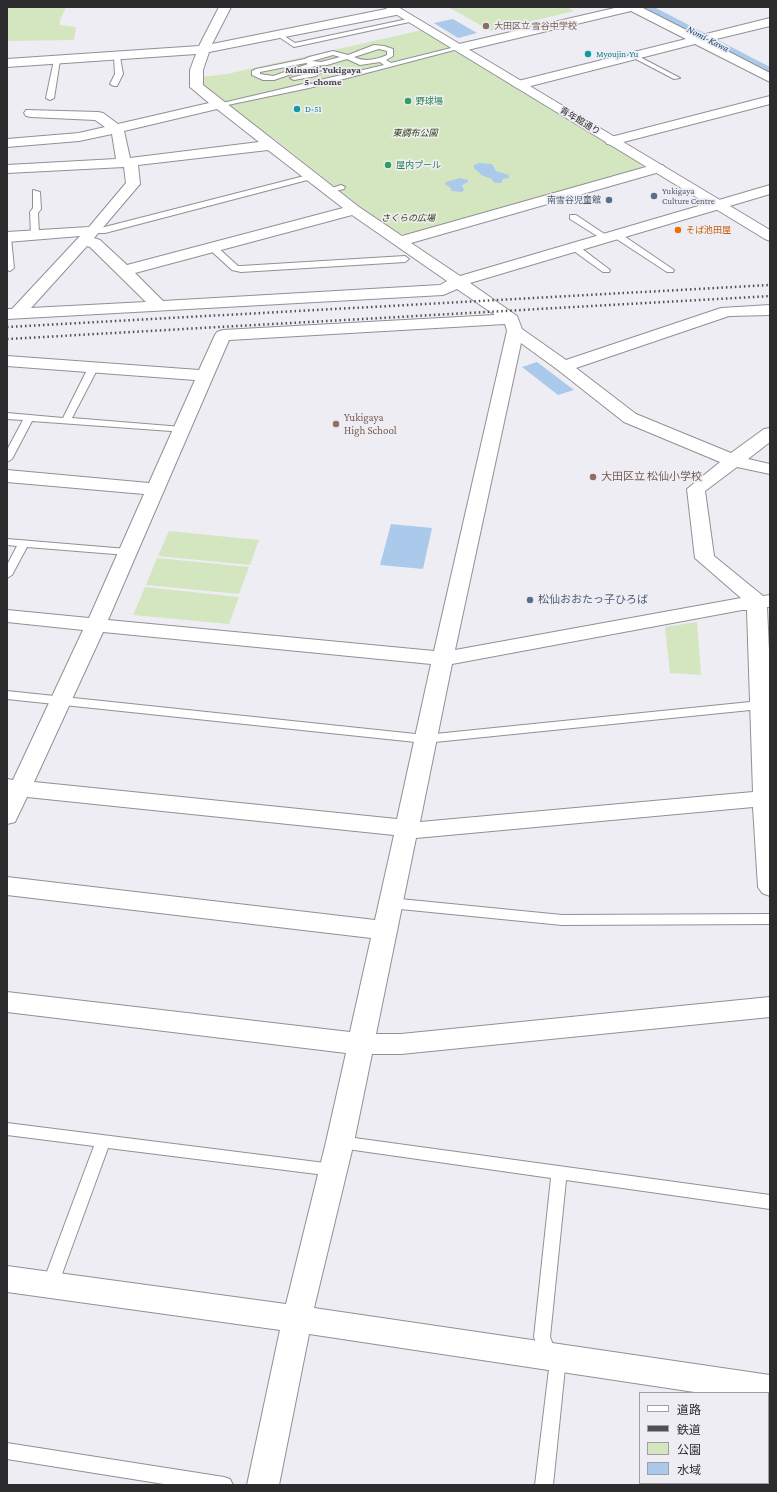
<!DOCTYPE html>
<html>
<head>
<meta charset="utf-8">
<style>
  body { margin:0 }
  #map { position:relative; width:777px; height:1492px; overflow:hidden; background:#ededf3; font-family:"Crimson Pro","Noto Sans JP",serif }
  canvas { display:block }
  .frame { position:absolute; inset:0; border:8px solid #2c2c2e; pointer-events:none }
  .legend { position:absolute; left:639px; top:1392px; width:130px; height:92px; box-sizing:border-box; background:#ededf3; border:1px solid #a0a0a4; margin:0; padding:5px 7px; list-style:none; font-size:12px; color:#2c2c2e }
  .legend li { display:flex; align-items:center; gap:8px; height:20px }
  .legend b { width:20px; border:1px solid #a0a0a4 }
</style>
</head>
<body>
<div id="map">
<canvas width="777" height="1492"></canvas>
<div class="frame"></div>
<ul class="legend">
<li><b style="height:5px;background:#fff"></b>道路</li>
<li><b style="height:5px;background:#4f4f52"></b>鉄道</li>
<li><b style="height:11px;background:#d4e6c0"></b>公園</li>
<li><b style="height:11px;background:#abcaeb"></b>水域</li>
</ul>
</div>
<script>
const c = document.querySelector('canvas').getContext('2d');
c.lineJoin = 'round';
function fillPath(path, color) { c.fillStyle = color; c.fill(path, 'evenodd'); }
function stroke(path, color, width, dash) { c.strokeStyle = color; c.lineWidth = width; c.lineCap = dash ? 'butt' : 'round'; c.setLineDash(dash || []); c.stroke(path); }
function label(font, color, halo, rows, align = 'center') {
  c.font = font + ' "Crimson Pro","Noto Sans JP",serif'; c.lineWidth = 3.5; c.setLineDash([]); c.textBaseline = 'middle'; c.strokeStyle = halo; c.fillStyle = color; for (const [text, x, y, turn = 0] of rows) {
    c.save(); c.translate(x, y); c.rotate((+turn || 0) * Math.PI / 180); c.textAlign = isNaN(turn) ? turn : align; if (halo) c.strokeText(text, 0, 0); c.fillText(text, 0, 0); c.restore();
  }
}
fillPath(new Path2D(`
  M7 7H66L60 20V25L76 27 74 40 7 41Z
  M448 7H567L574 11 491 31Z
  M422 30 643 164 641 169 407 234 393 233 276 140 200 88 201 77 227 74Z
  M169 531 259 540 250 565 158 556Z
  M157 558 249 567 239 594 146 585Z
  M145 587 239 597 229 624 133 615Z
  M697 622 701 675 670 673 665 627Z`), '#d4e6c0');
fillPath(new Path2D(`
  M636 7H654L770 67V76Z
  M453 19 477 33 458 38 434 23Z
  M479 163 492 164 496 171 509 175V178L503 179 501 183H495L492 180V179L483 176 474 168V165Z
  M460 178 468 180V182L462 185 464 190 462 192 451 191V188L445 184 446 182Z
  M537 362 574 390 558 395 522 367Z
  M391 524 432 528 423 569 380 565Z`), '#abcaeb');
const service = new Path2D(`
  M412 18 415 20 414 21 294 47 276 35 281 34 295 43Z
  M374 45 384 46 393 49V56L386 60 391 63 459 46 462 48 309 88 218 107 214 105 384 65 380 62 360 65 347 59 327 65 315 66 274 80H263L252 75V71L256 69 305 59 309 57 333 51 348 55ZM379 49 387 51V55C376 60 364 62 354 57ZM333 55 340 57 321 62 312 61ZM306 63 308 64 273 76 260 74V72Z
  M117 55 120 57 123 74 117 86H114L110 84 115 74 114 57Z
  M632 55H636L680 78 674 79 632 57Z
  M57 58 60 60 54 98 50 100 46 98 54 60Z
  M324 66 326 67V69L316 76 294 80 290 78 311 73Z
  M312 174H315V178L105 233H93L89 231Z
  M341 185 345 187 344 189 330 192 326 190Z
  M33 190 40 192 41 209 38 213 39 235 35 237 31 235 30 212 33 208Z
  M570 215H576L609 237 608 239H602L570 219Z
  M612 232H618L674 270 673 272H667L612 236Z
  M7 236 11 238 14 268 10 271 7 270Z
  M209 245H215L238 266H241L405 256 409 259 405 262 241 272 232 270 209 249Z
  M571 245H577L610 270 609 272H603L571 249Z
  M93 365 98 368 72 418 182 427 185 428 187 430 185 432 32 421 12 459 7 462V450L23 420 7 419V413L63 418 88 368Z
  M7 539 127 549 132 552 127 555 27 547 12 575 7 578V565L17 546 7 545Z
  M7 691 425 735 760 701 766 705 760 709 425 743 7 699Z
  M390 898 562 915 770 914V924L562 925 390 908 385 906 383 903 385 900Z
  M7 1123 333 1164 338 1165 341 1170 338 1175 333 1176 108 1148 58 1285 56 1290 50 1292 44 1290 42 1285 94 1146 7 1135Z
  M340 1136 770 1195V1209L566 1180 550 1337 556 1352 565 1368 553 1485H535L549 1369 543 1361 534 1337 551 1178 340 1148 335 1146 333 1142 335 1138Z
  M7 1443 224 1477 230 1479 233 1485H170L7 1459Z`);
const minor = new Path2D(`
  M219 7H231L212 44 396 7 400 8 402 11 396 15 209 52 203 70V85L359 207 402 236 653 165H663L665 168 663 171 411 243 460 276 770 185V194L470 283 517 316 522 329 566 360 721 308 770 305V315L729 316 576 368 636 414 731 453 764 429 770 428V442L748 459 770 464V474L737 467 705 491 714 556 763 596 770 595V607H767L770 671V896L762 893 758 887 753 807 416 838 376 1034H401L770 997V1017L401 1054H372L354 1142 314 1308 770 1375V1403H768V1393H701L309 1334 279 1485H247L280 1330 7 1292V1266L286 1304 326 1142 346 1053 7 1012V992L350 1032 371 938 7 895V877L375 920 394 835 27 797 15 822 7 824V779L13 780 83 630 7 622V610L89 618 144 494 7 482V470L149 483 195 380 7 366V356L199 370 215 335 217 332 223 330 495 315 457 289 443 295 7 319V309H12L80 236 7 242V232L89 227 126 183 124 167 7 173V165L116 159 112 134 79 141 7 147V139L79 133 105 127 95 120 31 117 26 116 24 113 26 110 98 112 103 113 118 124 209 103 190 87V70L196 54 7 67V59L199 46ZM217 109 259 142 130 158 124 131ZM268 150 343 208 127 265 100 240 94 238 140 184 138 165ZM352 215 447 281 440 285 163 301 135 273ZM87 246 90 247 146 302 31 308ZM505 324 507 331 434 651 108 620 229 340ZM521 343 558 370 624 422 720 462 687 489 695 558 741 598 455 650ZM742 610H747L753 792 420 822 452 664ZM103 632 431 664 397 819 34 782Z
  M619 7H641L698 36 770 18V26L708 41 770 73V82L695 44 519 89 512 85 514 82 686 39 631 11 459 52 453 48 459 44Z
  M770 96V104L612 145 607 144 605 141 607 138Z`);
const tertiary = new Path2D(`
  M384 7H398L770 230V241L765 239Z`);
stroke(service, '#919096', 2);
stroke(minor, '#919096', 2);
stroke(tertiary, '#919096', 2);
fillPath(service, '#fff');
fillPath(minor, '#fff');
fillPath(tertiary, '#fff');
stroke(new Path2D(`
  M7 327 770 285
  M7 339 770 296`), '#4f4f52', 2.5, [1.5, 3]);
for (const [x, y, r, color] of [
  [486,26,4,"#8d6e63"],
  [588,54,4,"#0f9aa8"],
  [408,101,4,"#2e9e5b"],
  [297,109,4,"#0f9aa8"],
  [388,165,4,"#2e9e5b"],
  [654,196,4,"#5c6f8a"],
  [609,200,4,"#5c6f8a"],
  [678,230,4,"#e8710a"],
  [336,424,4,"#8d6e63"],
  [593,477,4,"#8d6e63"],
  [530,600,4,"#5c6f8a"]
]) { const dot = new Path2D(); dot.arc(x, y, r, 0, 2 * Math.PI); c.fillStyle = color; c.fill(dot); stroke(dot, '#ededf3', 1.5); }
label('9px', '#785e54', '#ededf3', [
  ["大田区立 雪谷中学校",494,26]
], 'left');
label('9px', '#0d838f', '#ededf3', [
  ["Myoujin-Yu",596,54],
  ["D-51",305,109]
], 'left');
label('9px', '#27864d', '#ededf3', [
  ["野球場",416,101],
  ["屋内プール",396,165]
], 'left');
label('9px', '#2c2c2e', '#ededf3', [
  ["青年館通り",580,121,31]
]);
label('italic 9px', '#2e4406', '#ededf3', [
  ["東調布公園",415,133],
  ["さくらの広場",408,218]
]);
label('9px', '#4e5e75', '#ededf3', [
  ["Yukigaya",662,191],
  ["Culture Centre",662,201],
  ["南雪谷児童館",601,200,"right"]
], 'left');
label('9px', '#c56008', '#ededf3', [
  ["そば池田屋",686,230]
], 'left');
label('italic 10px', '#17446e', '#ededf3', [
  ["Nomi-Kawa",708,39,27]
]);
label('bold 10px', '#434247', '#ededf3', [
  ["Minami-Yukigaya",323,70],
  ["5-chome",323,82]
]);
label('11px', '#785e54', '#ededf3', [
  ["Yukigaya",344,418],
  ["High School",344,431],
  ["大田区立 松仙小学校",601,477]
], 'left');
label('11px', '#4e5e75', '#ededf3', [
  ["松仙おおたっ子ひろば",538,600]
], 'left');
</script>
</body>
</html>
